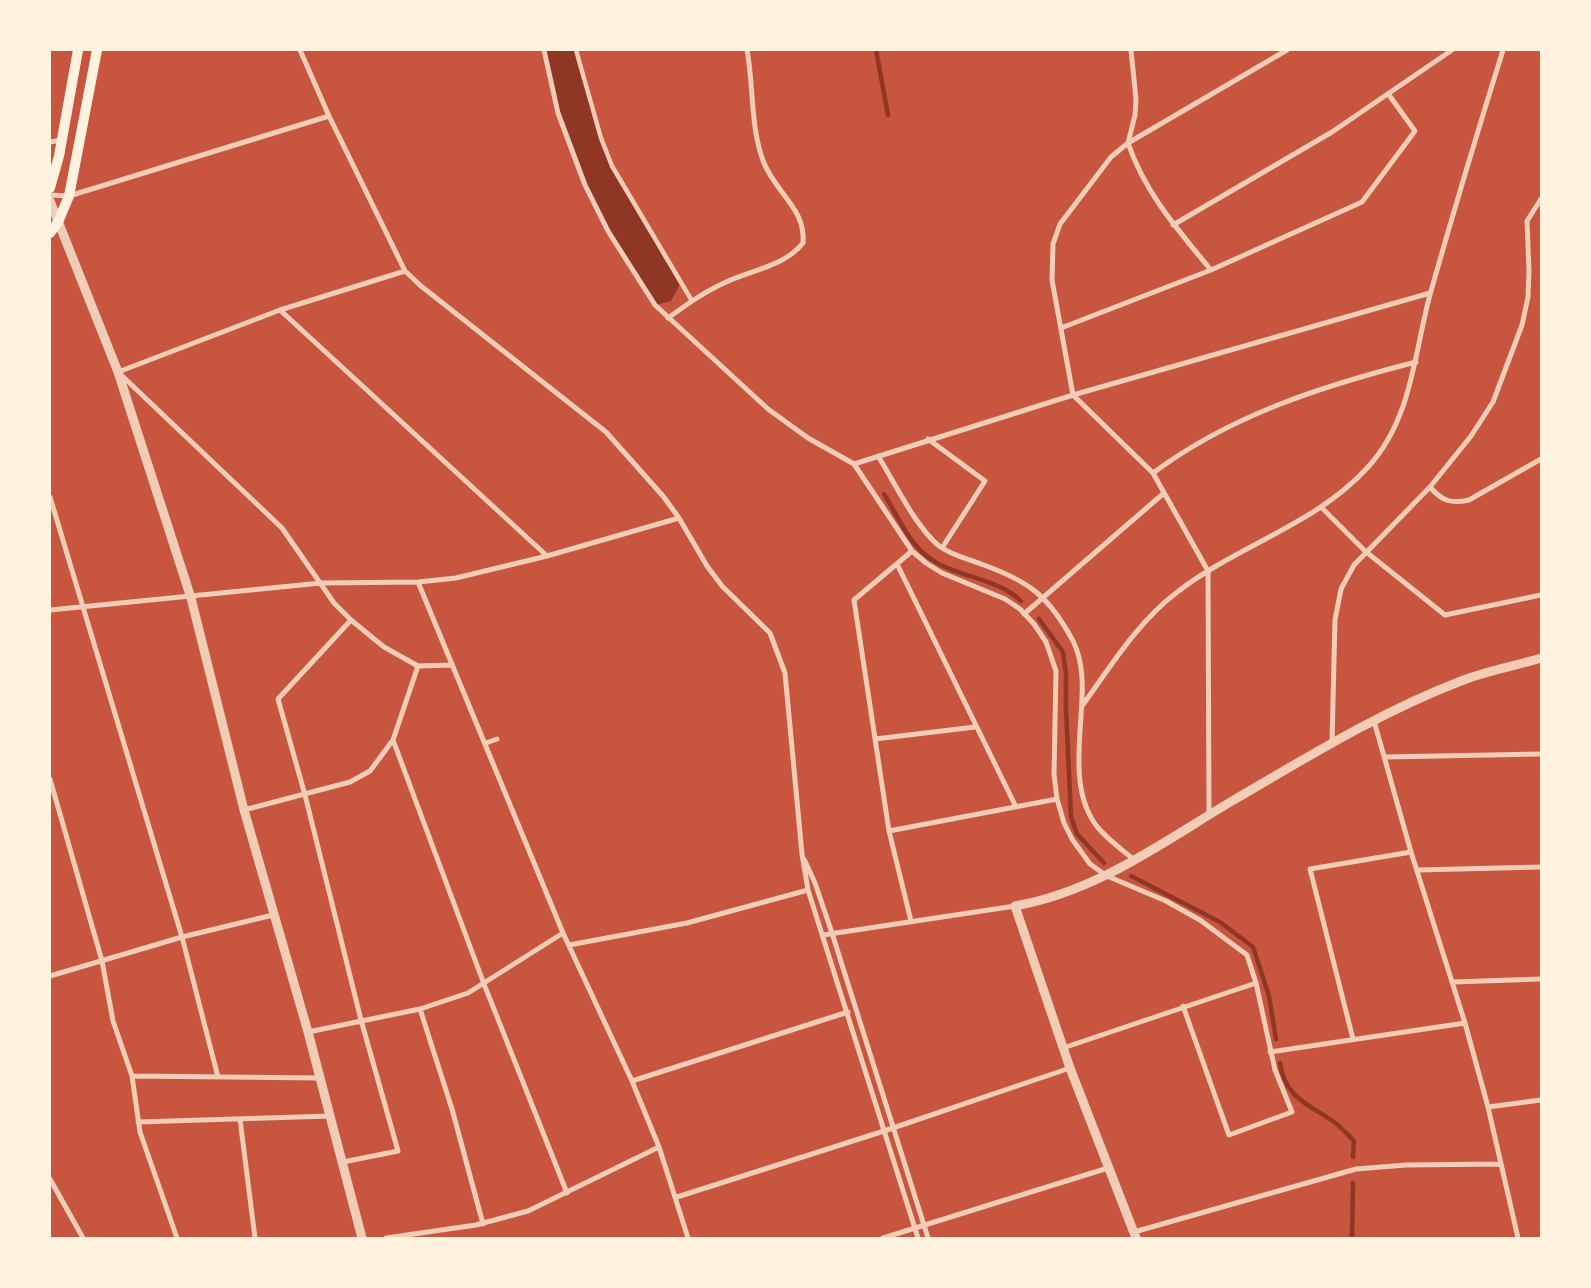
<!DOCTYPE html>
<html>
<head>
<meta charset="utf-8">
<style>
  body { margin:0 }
  #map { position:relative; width:1591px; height:1288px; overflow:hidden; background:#c8553d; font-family:"Titillium Web",sans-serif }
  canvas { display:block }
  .frame { position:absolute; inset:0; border:51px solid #fff3e0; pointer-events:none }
</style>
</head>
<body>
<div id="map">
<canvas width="1591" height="1288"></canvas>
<div class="frame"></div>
</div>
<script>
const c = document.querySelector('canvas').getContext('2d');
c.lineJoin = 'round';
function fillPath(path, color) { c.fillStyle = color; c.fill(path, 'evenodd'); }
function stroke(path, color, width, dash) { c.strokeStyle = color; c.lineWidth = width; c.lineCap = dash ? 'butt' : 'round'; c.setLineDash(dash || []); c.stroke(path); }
fillPath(new Path2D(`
  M544 50H576L601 138 612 166 681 282 671 301 655 305 608 231 570 152Z`), '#8f3625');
stroke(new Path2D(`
  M876 50 888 115
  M884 494C898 516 909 545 931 559 958 578 998 578 1021 601
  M1039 619 1063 652 1066 674V709L1071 817 1077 834 1104 863
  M1131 876 1220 922 1253 947 1269 996 1276 1039
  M1280 1063C1285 1098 1308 1104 1334 1122 1341 1127 1347 1134 1354 1141L1353 1157
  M1352 1238 1353 1183`), '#8f3625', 4.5);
stroke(new Path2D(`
  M576 50 601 138 612 166 692 301`), '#f1ccb7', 4.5);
stroke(new Path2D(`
  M300 50 329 116 405 271 421 286 606 432 663 496 679 518 707 566 722 586 770 633 785 673 802 854 808 890 918 1238
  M544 50 558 113 585 185 608 231 655 305 768 409 808 438 854 464 912 551 926 563 942 573 1005 599 1020 609 1034 624 1046 642 1056 671 1054 774 1057 799 1064 823 1072 839 1090 864 1107 876 1166 901 1200 920 1247 955 1256 983 1275 1070 1292 1112 1229 1135 1183 1006
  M1131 50 1136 99 1135 115 1128 143 1111 157 1060 224 1053 244 1052 280 1073 395 1153 473 1208 571 1209 814
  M50 142 62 140
  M50 195 69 196 329 116
  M1173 225 1332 132 1452 50
  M1211 270C1178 230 1145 193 1128 143L1287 50
  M405 271 280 310 118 372 282 528 334 603 351 620 384 647 418 666 452 665
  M280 310 547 556
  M668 318C686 305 704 292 724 283 750 270 784 267 803 243 806 209 776 193 764 163 750 128 754 87 747 50
  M1061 328 1211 270 1362 202 1415 131 1389 95
  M928 439 985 481 942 548
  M878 456C895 483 915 526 939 546 951 555 968 559 981 564 1029 581 1049 596 1073 641 1082 659 1083 678 1082 697 1081 738 1069 794 1099 829 1109 840 1121 849 1133 859
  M854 464 1073 395 1430 293
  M1153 473C1231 415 1322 386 1416 362
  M1430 487C1442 501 1451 504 1469 500L1541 459
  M50 497 182 937 218 1077
  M1322 508 1365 551 1445 615 1541 595
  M898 566 1016 807
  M418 582 563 933 632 1081 659 1147 688 1238
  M50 610 321 583 418 582 456 578 547 556 679 518
  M1024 614 1164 493
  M1082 706C1111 666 1137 623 1176 593 1237 545 1316 525 1368 467 1413 418 1414 351 1431 291 1454 210 1478 130 1503 50
  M1374 721 1411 852 1465 1023 1488 1107 1518 1238
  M875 739 975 727
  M393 740 484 984 567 1193
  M1332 742 1335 620 1341 589 1354 565 1430 487 1471 436 1493 402 1522 325 1528 297 1529 271 1527 221 1541 199
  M486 743 497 739
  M1385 757 1541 754
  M50 779 102 961 113 1021 132 1076 320 1078
  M244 810 350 782 370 771 393 740 418 666
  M889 831 1057 799
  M804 859 815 883 832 933 928 1238
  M1418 870 1541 867
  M911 921 889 831 854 600 912 551
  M823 935 1015 906
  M569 945 687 923 808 890
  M50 976 182 937 273 915
  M1453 982 1541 979
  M420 1009 452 1109 483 1224
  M308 1032 420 1009 468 993 563 933
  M1353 1039 1310 869 1411 852
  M1063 1048 1256 983
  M1270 1052 1465 1023
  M132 1076 140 1132 177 1238
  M632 1081 848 1012
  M1488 1107 1541 1100
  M240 1119 255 1238
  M138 1122 330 1116
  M343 1162 398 1151 361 1020 305 795 278 699 351 620
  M50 1179 83 1238
  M677 1197 884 1131 1070 1068
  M1134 1232 1356 1169 1406 1165 1501 1164
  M386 1238 476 1225 528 1211 659 1147
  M883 1238 1108 1168`), '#f1ccb7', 5);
stroke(new Path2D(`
  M50 201 118 372 191 598 244 810 308 1032 362 1238
  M1136 1238 1070 1068 1015 906C1096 892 1163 842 1232 801 1306 758 1380 712 1461 681 1486 671 1515 666 1541 658`), '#f1ccb7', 9);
stroke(new Path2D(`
  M50 188 59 156 78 50
  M50 233 58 222 69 196 97 50`), '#fff3e0', 10);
</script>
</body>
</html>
